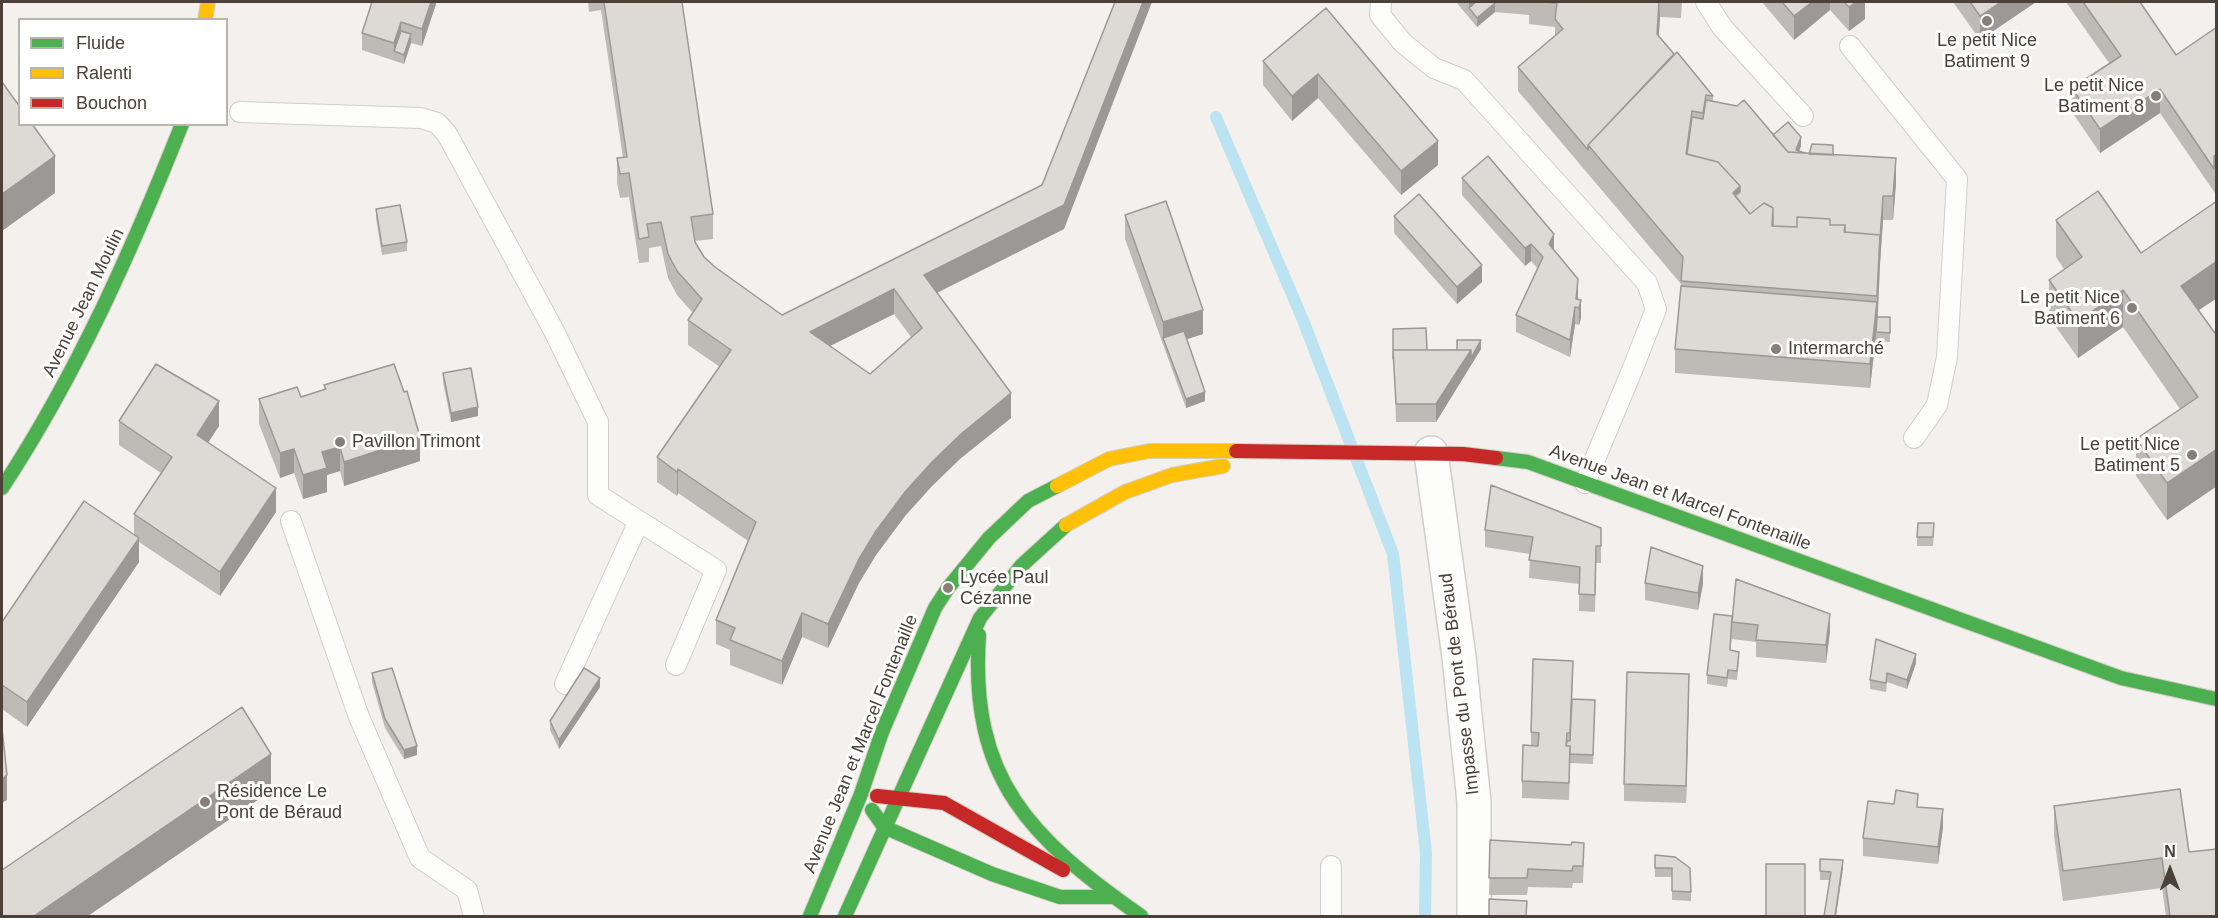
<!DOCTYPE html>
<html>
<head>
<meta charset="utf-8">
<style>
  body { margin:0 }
  #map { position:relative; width:2218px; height:918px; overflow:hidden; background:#f3f0ed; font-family:Helvetica,sans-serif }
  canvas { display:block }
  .frame { position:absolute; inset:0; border:3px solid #4b4138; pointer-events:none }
  .legend { position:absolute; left:18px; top:18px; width:210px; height:108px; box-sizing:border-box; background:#fff; border:2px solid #b7b3af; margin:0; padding:8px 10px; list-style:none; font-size:18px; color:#4b4138 }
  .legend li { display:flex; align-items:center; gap:12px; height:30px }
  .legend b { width:30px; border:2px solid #b7b3af }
  .north { position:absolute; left:2140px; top:840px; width:60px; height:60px; -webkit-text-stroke:4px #fff; paint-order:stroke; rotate:0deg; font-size:16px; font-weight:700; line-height:24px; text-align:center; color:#4b4138 }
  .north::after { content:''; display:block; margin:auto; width:21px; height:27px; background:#4b4138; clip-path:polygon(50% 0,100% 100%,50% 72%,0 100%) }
</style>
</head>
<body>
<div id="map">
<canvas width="2218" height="918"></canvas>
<div class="frame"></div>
<ul class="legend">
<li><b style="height:8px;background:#4caf50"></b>Fluide</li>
<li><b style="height:8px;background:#ffc107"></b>Ralenti</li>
<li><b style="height:8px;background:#c62828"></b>Bouchon</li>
</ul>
<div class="north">N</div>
</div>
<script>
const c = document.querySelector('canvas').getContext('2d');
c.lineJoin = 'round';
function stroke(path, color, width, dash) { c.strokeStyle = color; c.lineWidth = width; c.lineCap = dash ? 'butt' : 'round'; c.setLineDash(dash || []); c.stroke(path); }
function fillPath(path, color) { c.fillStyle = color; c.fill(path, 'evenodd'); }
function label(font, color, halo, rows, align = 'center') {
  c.font = font + ' Helvetica,sans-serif'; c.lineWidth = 6; c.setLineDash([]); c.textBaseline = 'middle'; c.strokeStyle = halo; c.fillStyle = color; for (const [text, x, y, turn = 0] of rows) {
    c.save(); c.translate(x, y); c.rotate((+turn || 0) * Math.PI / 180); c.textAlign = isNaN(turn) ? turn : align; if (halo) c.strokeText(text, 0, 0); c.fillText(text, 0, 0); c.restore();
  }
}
stroke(new Path2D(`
  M1216 117 1303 320 1393 554 1426 853 1425 916`), '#bce3f2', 12);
const lane = new Path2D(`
  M1381 2 1380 15 1403 43 1434 68 1464 80 1647 283 1656 309 1633 368 1585 483
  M1706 2 1722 27 1803 116
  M1850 46 1957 179 1947 357 1937 405 1914 438
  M240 112 421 118 437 123 447 134 554 331 598 422V495L716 570 676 665
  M291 521 359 717 420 858 467 890 474 916
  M565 684 639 521
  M1331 866V916`);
const street = new Path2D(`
  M1431 453 1459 657 1474 802V916`);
const fast = new Path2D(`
  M1496 458 1528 462 2121 678 2216 699
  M2 488C77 374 132 250 182 124
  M979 635C969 779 1030 838 1141 916
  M872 810 884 827 992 874 1060 897H1115
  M810 916 861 794 882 732 935 608 948 588 989 538 1028 501 1057 486
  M845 916 980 618 1021 566 1066 525`);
const slow = new Path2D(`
  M205 20 208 2
  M1057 486 1109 459 1149 451H1236
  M1066 525 1125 492 1172 475 1223 466`);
const jam = new Path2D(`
  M1236 451 1463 454 1496 458
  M877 796 944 803 1063 870`);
stroke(lane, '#d1ceca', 22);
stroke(street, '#d1ceca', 36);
stroke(fast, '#d4cec5', 16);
stroke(slow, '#d4cec5', 16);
stroke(jam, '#d4cec5', 16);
stroke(lane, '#fdfdfc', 20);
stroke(street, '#fdfdfc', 33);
stroke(fast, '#4caf50', 14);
stroke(slow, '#ffc107', 14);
stroke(jam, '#c62828', 14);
fillPath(new Path2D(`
  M436 2V4L422 46 411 43 404 64 362 50V33Z
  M588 2H682L713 214V239L695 241 704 257 715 267 782 315 1064 229 937 293 1011 418 961 458 932 486 905 516 876 555 859 583 828 648 802 637 782 685 730 665V650L716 644V620L748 541 678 493 677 496 657 482V457L720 367 688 345V320L693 313 677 295 668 278 661 246 649 248V262L639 263 629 197 620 198 617 183V158H623L601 10 589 12ZM894 314 911 337 870 374 830 346Z
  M1456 2H1682L1681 18 1660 17 1659 36 1674 54 1713 96V102L1773 135 1801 146 1799 151 1805 153 1833 155 1896 183 1893 220H1883L1880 264 1878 317H1890V342L1876 341V338L1870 388 1675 373V349L1681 284 1518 91V67L1555 36V27L1529 24V15L1495 12 1477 27Z
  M1762 2H1865V19L1849 31 1830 10 1794 40Z
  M1953 2H2036L1980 40Z
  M2066 2H2140L2176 55 2217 27V196L2160 113 2100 153 2072 112V88L2109 63Z
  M1326 8 1438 165 1401 195 1318 98 1292 121 1263 85V61Z
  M1462 178 1554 251 1578 297 1581 318 1579 325 1575 324 1570 357 1516 332V315L1537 268 1531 261 1525 266 1462 195Z
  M2217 201V298L2199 310 2217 336V486L2167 520 2136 476V439L2180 409 2123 327 2078 358 2049 317V280L2064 269 2056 257V220L2141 253Z
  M376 209 407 242V251L382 255 376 218Z
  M1125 215 1203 334 1186 339 1205 401 1186 408 1125 239Z
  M1394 216 1482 282 1457 304 1394 233Z
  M1393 329 1427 350 1481 349 1436 422H1396Z
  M443 373 478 416 451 422 443 382Z
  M324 385 420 461 344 486 340 471 327 475V492L303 499 294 473 280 478 259 424V399L301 397 324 390Z
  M119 421 219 426 208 443 276 512 220 596 139 542V562L27 727 2 709V622L134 534V514L161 473 119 445Z
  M1601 528V563H1596L1595 612 1579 611V584L1529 578 1530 554 1485 547V530Z
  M1934 532 1933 546H1917V537Z
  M1645 583 1703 584 1698 610 1645 600Z
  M1714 614 1830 631 1826 663 1756 657V642L1732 639V637L1730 650 1739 661 1737 680 1728 679 1727 687 1707 684V675Z
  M1916 663 1907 689 1887 682 1886 692 1870 689V680Z
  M372 673 417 755 404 759 385 728 372 682Z
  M1573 678 1572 699 1595 700 1593 764 1570 763 1569 800 1522 798V781L1531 746V732Z
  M600 687 559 749 550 730V721Z
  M1689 692 1686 803 1624 801V784Z
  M2054 806 2189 852 2217 916H2166L2162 888 2063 901 2054 836Z
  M1918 807 1943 827 1938 864 1863 856V838Z
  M1490 840 1584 860 1583 883H1573L1572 888 1528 887 1527 895H1489Z
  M1655 855 1675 857 1691 892V901L1672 900V877H1655Z
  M1820 859 1843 869 1830 880H1820Z`), '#bebbb7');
fillPath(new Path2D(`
  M431 2H436V4L422 46V29Z
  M1143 2H1152L1064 229 924 299V275L1064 205Z
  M1469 2H1484L1469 8V17Z
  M1659 2 1660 17 1657 58V34Z
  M1812 2H1830V10L1794 40V16Z
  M1856 2H1865V19L1849 31V7Z
  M2001 2H2036L1980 40V16Z
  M1495 3V12L1477 27V18Z
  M401 22V40L394 51V43Z
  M411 34V43L404 64V55Z
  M1318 74V98L1292 121V96Z
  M2160 89V113L2100 153V129Z
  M1801 137V146L1796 159V150Z
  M1438 141V165L1401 195V171Z
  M55 156V193L2 231V194Z
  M1896 158V183L1893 220V196Z
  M1740 186V208L1733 193Z
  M1883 196V220L1880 264V240Z
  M1554 234V251L1549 244Z
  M1880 235V264L1877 326 1870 388V364L1877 302Z
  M1531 244V261L1525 266V248Z
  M2217 261V298L2181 322V286Z
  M1482 265V282L1457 304V287Z
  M1578 279V297L1577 307 1576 299Z
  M894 289V314L810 356V332Z
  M2123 290V327L2078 358V321Z
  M1581 300V318L1579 325V308Z
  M1575 307V324L1570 357V340Z
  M1203 310V334L1166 346 1163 338V322Z
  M1481 340V349L1436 422V404L1471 350Z
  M1205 392V401L1186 408V399Z
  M1011 393V418L961 458 932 486 905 516 876 555 859 583 828 648V624L859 559 876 531 905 492 932 462 961 434Z
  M219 401V426L197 459V435Z
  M478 407V416L451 422V413Z
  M420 437V461L344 486V462Z
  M340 447V471L327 475V492L303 499V475L322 452Z
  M294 449V473L280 478V453Z
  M2217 449V486L2167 520V483Z
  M678 469V493L677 496V472Z
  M276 488V512L220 596V572Z
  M139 538V562L27 727V702Z
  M1703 566V584L1698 610V593Z
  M802 613V637L782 685V661Z
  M1830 614V631L1826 663V645Z
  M1916 654V663L1907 689V680Z
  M1689 674V692L1686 803V786Z
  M600 678V687L559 749V740Z
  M417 746V755L404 759V750Z
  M271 754V791L88 916H34Z
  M7 775V800L2 803V779Z
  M1943 809V827L1938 864V847Z
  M1843 860V869L1836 916H1835Z`), '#9b9895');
const building = new Path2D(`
  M372 2H431L422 29 401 22 394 43 362 33Z
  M604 2H682L713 214 691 217 695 242 704 257 715 267 782 315 1042 185 1115 2H1143L1064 205 924 275 1011 393 961 434 932 462 905 492 876 531 859 559 828 624 802 613 782 661 730 640 735 628 716 620 756 522 678 469 677 472 657 457 731 350 688 320 702 299 677 271 668 254 661 222 647 224 649 237 639 239 629 173 620 174 617 158 627 157ZM894 289 922 328 870 374 810 332Z
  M1476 2H1495V3L1477 18 1469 8Z
  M1542 2H1659L1657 34 1674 54 1588 145V150L1518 67 1563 29 1555 19 1557 3Z
  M1782 2H1812L1794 16Z
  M1844 2H1856L1849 7Z
  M1970 2H2001L1980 16Z
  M2083 2H2140L2176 55 2217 27V154L2214 156V169L2160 89 2100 129 2072 88 2121 56Z
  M1326 8 1438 141 1401 171 1318 74 1292 96 1263 61Z
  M401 31 411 34 404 55 394 51Z
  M1677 52 1713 96 1706 95 1703 113 1692 111 1686 154 1718 162 1740 186 1733 193 1750 214 1764 203 1773 208 1772 226 1797 227V217L1830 219V225H1845L1844 232 1880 235 1877 296 1681 281 1683 257 1588 145Z
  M2 82 20 107V124H32L55 156 2 194Z
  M1706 100 1737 106 1744 100 1788 152 1896 158 1893 196H1883L1880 240V235L1845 232V225H1830V219L1797 217V227L1773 226V208L1764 203 1750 214 1735 196 1740 192V186L1718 162 1687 154 1692 117 1703 119Z
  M1788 122 1801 137 1796 150 1805 153 1788 152 1773 135Z
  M1812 144 1833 145V155L1809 154Z
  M1488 156 1554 234 1549 244 1578 279 1576 299 1581 300 1579 308 1575 307 1570 340 1516 315 1543 257 1531 244 1525 248 1462 178Z
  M2098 191 2141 253 2217 201V261L2181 286 2217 336V449L2167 483 2136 439 2198 397 2123 290 2078 321 2049 280 2082 257 2056 220Z
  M1419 194 1482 265 1457 287 1394 216Z
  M1166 201 1203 310 1163 322 1125 215Z
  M400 205 407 242 382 246 376 209Z
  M1681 286 1877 302 1870 364 1675 349Z
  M1877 317H1890V333L1876 332Z
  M1426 328 1427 350H1393V359V329Z
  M1184 331 1205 392 1186 399 1163 338Z
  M1457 340H1481L1471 358V350H1457Z
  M1393 350H1471L1436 404H1396Z
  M156 364 219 401 197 435 276 488 220 572 134 514 172 457 119 421Z
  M394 364 404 392 407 391 420 437 344 462 340 447 322 452 327 468 303 475 294 449 280 453 259 399 297 387 301 397 326 389 324 385Z
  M471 368 478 407 451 413 443 373Z
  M1491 485 1601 528V546H1596L1595 595 1579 594 1580 567 1529 560 1533 537 1485 530Z
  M84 501 139 538 27 702 2 685V622Z
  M1918 523H1934L1933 537H1917Z
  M1651 547 1703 566 1698 593 1645 583Z
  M1736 579 1830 614 1826 645 1756 640 1758 625 1732 622Z
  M1714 614 1732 616 1730 650 1739 652 1737 671 1728 670 1727 678 1707 675Z
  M1876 639 1916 654 1907 680 1887 673 1886 683 1870 680Z
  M1533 659 1573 661 1570 733H1567L1566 746H1570L1569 783 1522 781 1523 745 1538 746 1539 733 1531 732Z
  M392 668 417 746 404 750 385 719 372 673Z
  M584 668 600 678 559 740 550 721Z
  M1627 672 1689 674 1686 786 1624 784Z
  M1572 699 1595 700 1593 755 1570 754V746H1566L1567 741H1570Z
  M242 707 271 754 34 916H2V870Z
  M2 728 7 775 2 779Z
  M2180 789 2189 852 2217 849V916H2170L2162 858 2063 871 2054 806Z
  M1896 790 1918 794 1917 807 1943 809 1938 847 1863 838 1868 801 1894 804Z
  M1490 840 1571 845 1572 842 1584 843 1583 866H1573L1572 871 1528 869 1527 878H1489Z
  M1655 855 1675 857 1690 868 1691 892 1672 891V868H1655Z
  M1820 859 1843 860 1835 916H1824L1831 872 1820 871Z
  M1766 864H1805V916H1766Z
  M1489 899 1527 901 1526 916H1489Z`);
fillPath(building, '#ddd9d5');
stroke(building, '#9b9895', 1.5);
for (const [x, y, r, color] of [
  [1987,21,6,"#867e77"],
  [2156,96,6,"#867e77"],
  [2132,308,6,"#867e77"],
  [1776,349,6,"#867e77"],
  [340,442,6,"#867e77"],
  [2192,455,6,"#867e77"],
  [948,588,6,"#867e77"],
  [205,802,6,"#867e77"]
]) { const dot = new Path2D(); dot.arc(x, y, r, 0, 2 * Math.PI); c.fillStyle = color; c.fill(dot); stroke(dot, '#fff', 2); }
label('18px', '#4b4138', '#fff', [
  ["Le petit Nice",1987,41,"center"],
  ["Batiment 9",1987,62,"center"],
  ["Le petit Nice",2144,86,"right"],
  ["Batiment 8",2144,107,"right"],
  ["Le petit Nice",2120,298,"right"],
  ["Batiment 6",2120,319,"right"],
  ["Intermarché",1788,349],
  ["Pavillon Trimont",352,442],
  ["Le petit Nice",2180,445,"right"],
  ["Batiment 5",2180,466,"right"],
  ["Lycée Paul",960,578],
  ["Cézanne",960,599],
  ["Résidence Le",217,792],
  ["Pont de Béraud",217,813]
], 'left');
label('18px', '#4b4138', '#fff', [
  ["Avenue Jean Moulin",84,303,-64],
  ["Avenue Jean et Marcel Fontenaille",1680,498,20],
  ["Impasse du Pont de Béraud",1460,684,-97],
  ["Avenue Jean et Marcel Fontenaille",861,744,-68]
]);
</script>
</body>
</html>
